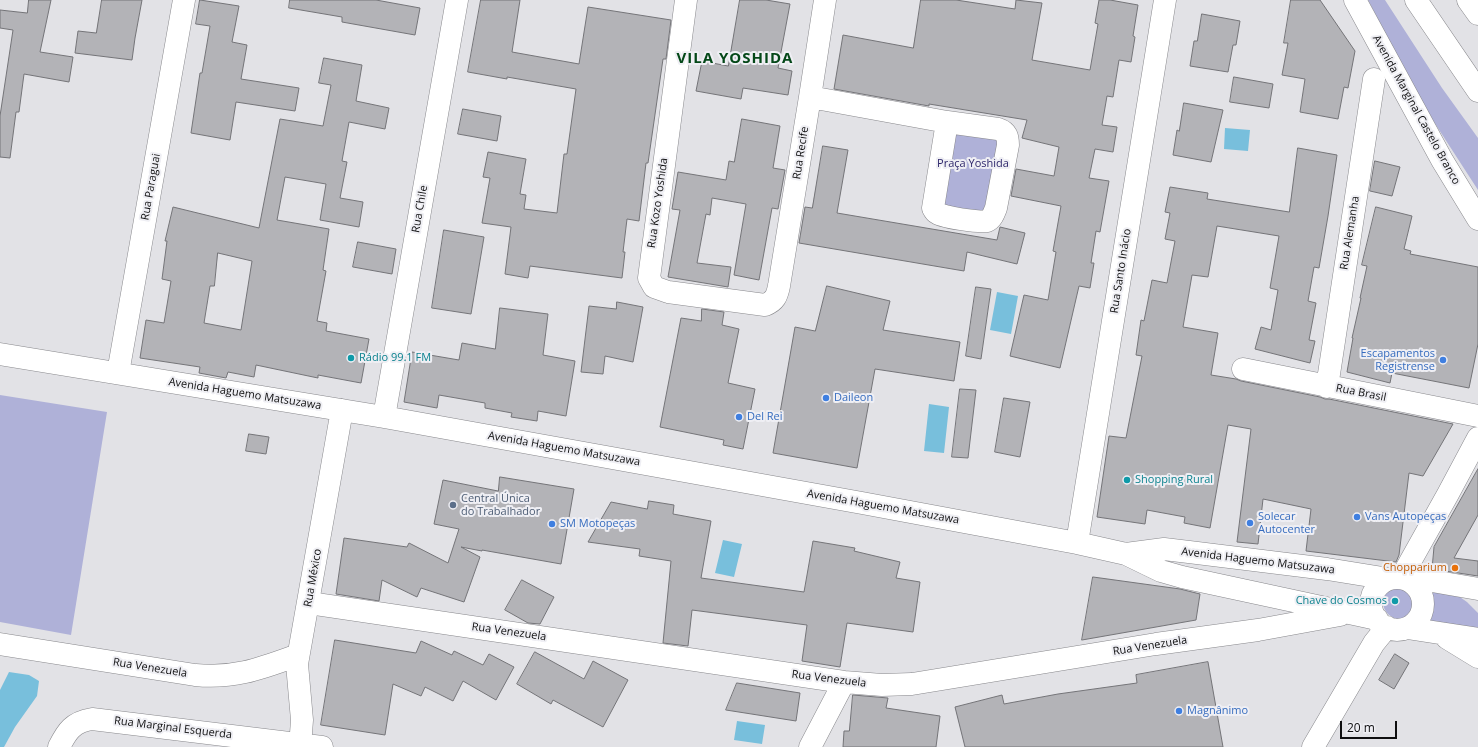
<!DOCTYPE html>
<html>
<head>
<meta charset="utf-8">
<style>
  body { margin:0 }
  #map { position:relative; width:1478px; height:747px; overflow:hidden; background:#e2e2e6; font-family:"Open Sans",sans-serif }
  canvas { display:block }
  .scale { position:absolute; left:1340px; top:721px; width:57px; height:18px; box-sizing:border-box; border:2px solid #0f0f10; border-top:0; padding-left:5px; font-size:12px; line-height:14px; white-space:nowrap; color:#0f0f10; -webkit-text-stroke:3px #efeff4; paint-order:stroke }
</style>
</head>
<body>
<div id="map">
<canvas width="1478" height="747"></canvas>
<div class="scale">20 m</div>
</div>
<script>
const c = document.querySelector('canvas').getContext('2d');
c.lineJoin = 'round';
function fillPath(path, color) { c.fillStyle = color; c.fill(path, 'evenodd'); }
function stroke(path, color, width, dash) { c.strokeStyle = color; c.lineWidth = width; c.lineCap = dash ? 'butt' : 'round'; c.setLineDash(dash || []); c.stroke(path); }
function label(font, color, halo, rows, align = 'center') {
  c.font = font + ' "Open Sans",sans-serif'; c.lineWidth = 4; c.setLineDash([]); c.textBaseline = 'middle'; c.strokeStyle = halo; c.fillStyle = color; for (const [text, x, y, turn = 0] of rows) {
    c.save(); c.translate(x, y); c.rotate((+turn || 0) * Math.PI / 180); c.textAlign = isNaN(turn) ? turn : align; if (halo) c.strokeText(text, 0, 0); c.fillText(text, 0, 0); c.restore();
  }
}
fillPath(new Path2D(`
  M1368 0H1385L1442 88 1478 138V190L1421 102Z
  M954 129 999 139 985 212 944 207Z
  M0 395 107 412 71 635 0 622Z
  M1383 602a17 17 0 1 1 34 0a17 17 0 1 1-34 0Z
  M1425 590 1457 595 1467 602 1478 613V633L1420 620C1428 610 1428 603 1425 590Z`), '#afb1d8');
fillPath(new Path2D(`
  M1225 128 1250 130 1248 151 1224 149Z
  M997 292 1018 296 1011 334 990 330Z
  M929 404 949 407 944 453 924 451Z
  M723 540 742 544 734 577 715 573Z
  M9 672 29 675 39 681 37 696 15 727 4 747H0V690Z
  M737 721 765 725 762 744 734 740Z`), '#78bfdc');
const building = new Path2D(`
  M29 0H51L40 52 73 57 69 82 24 74 19 112H16L10 158 0 157V116L13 30 0 28V10L27 13Z
  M102 0H142L135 38 132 60 75 53 78 31 96 33Z
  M200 0 239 6 232 42 247 45 241 79 299 88 295 111 236 102 230 140 191 133 200 73H202L210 26 196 24Z
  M290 0H376L420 8 415 35 342 22V17L289 8Z
  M481 0H520L512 52 579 64 588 7 671 20 666 59H663L648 163H646L639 221 627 219 623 252H625L622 278 530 266 528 278 505 274 511 227 482 223 490 178 483 177 488 152 526 159 520 194 526 195 524 209 557 213 564 154H567L576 89 507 77V79L468 72Z
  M740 0H766L790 4 778 68 792 71 788 95 743 88 741 99 696 91 702 61 728 66Z
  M921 0H956L1015 9 1016 0 1042 3 1032 60 1090 70 1098 24 1095 23 1099 0H1110L1138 5 1133 36 1135 37 1131 62 1119 60 1113 97 1107 96 1102 125 1117 127 1113 152 1095 149 1089 178 1109 181 1100 232 1096 231 1091 263H1094L1090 288 1079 286 1060 368 1010 356 1024 295 1048 300 1056 252 1053 251 1061 206 1011 196 1016 169 1054 176 1059 147 1022 138 1027 120 929 104V106L834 89 843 35 913 48Z
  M1291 0H1320L1355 51 1348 88 1344 87 1338 119 1300 112 1305 79 1282 75 1288 43H1284Z
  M1202 14 1240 21 1236 45H1233L1228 72 1190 66 1194 41H1197Z
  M324 58 362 65 356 101 389 108 385 129 349 122 342 161 347 162 340 198 363 202 359 227 320 220 326 184 285 177 277 220 329 229 323 270 326 271 317 321 327 323 326 331 369 339 361 383 318 375V378L256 365 254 377 228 372 226 378 199 373 200 367 140 358 146 320 164 323 171 281 162 279 167 241H165L173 207 259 228 280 119 323 126 331 85 319 83ZM218 253 252 261 241 330 204 323 210 286H214Z
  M1234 77 1273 84 1269 108 1230 102Z
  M1184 103 1223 110 1211 162 1173 155 1177 130 1179 131Z
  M463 109 501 116 497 141 458 134Z
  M742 119 780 126 773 168 785 170 778 209 772 208 759 280 734 275 746 204 712 198 710 215 706 214 697 263 731 267 728 287 668 277 680 210 672 209 678 172 726 180 729 161 734 162Z
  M823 146 848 150 837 213 997 240 1000 227 1025 233 1017 264 967 252 964 271 799 243 805 207 812 208Z
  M1298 148 1337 155 1328 216 1319 268 1314 267 1308 301 1316 303 1309 340 1315 341 1310 363 1255 349 1261 327 1271 330 1278 290 1270 288 1279 236 1217 226 1208 277 1192 275 1183 327 1218 333 1211 375 1236 379 1241 381 1320 397 1325 399H1329L1453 424 1423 476 1409 473 1399 555 1396 562 1306 551 1311 509 1263 499 1258 544 1237 542 1251 429 1228 425 1210 528 1184 523 1185 517 1147 510 1145 524 1097 517 1109 436 1126 438 1142 356 1136 355 1141 320 1144 321 1152 280 1167 283 1175 241 1165 239 1170 213 1165 212 1170 187 1208 193 1207 199 1289 212Z
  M1375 161 1400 167 1392 196 1370 191Z
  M1376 207 1412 216 1404 249 1411 251 1410 254 1478 267V344L1469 388 1392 373 1390 383 1347 372 1353 338H1352L1361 298H1360L1367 266 1362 265Z
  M444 230 484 237 471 314 432 308Z
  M358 242 396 249 392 274 353 267Z
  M827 286 890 301 883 330 960 342 954 381 875 369 857 468 773 453 795 327 815 331Z
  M976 287 991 289 981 359 966 356Z
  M617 302 643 307 633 362 605 356 603 374 581 372 589 306 616 309Z
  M500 308 548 314 543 355 575 361 566 416 538 411 537 421 511 417 512 413 485 408V403L439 395 437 408 404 402 412 352 459 360 462 343 495 349Z
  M702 309 724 312 722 325 739 329 728 383 755 389 743 449 723 445 724 440 660 427 681 318 701 321Z
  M960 389 976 390 968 458 952 457Z
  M1004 398 1030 402 1020 457 995 452Z
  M249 434 269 437 266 454 246 451Z
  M1478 469V515L1454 558 1478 561V576L1432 569 1434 547Z
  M500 477 574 489 561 564 482 550V551L461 547 480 557 464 602 421 588 417 597 382 580 379 601 336 594 344 538 407 547 409 543 448 563 459 529 434 524 443 480 498 491Z
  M649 501 674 505 673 514 711 521 701 578 804 592 813 541 855 548 854 551 900 562 896 578 920 582 913 632 847 623 840 667 802 661 807 625 692 610 688 646 663 643 671 561 639 556 640 549 588 542 611 502 647 509Z
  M1093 577 1180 589 1200 594 1196 620 1082 640Z
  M522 580 554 597 540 624 528 623 505 610Z
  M335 640 416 653 421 641 452 655 454 651 483 665 489 654 514 667 496 700 463 681 453 701 425 687 421 696 393 684 385 735 321 725Z
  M535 652 584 679 593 661 628 680 603 727 553 700 551 704 517 684Z
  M1395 654 1409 663 1394 689 1379 680Z
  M1208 662 1223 747H965L955 707 1002 695 1004 704 1058 694 1137 683 1136 675Z
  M737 683 800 693 796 721 726 710Z
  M853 695 888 698 886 708 940 716 936 747H843L844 731H849Z`);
fillPath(building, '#b3b3b7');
stroke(building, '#747478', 1);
const street = new Path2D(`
  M686 0 649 278 654 287 668 292 765 305C775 301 777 296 779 286L810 97 825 0
  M810 97 947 122
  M947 122 998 129C1007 132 1008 137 1008 145L996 208C994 213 992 219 987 221 981 223 941 217 937 213 935 212 934 210 933 208Z
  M0 354 384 417 862 503 1077 543 1126 554 1161 571 1182 577 1377 619
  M1243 369 1478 416
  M118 373 184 0
  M1327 387 1374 79
  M384 417 457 0
  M1077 543 1165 0
  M1126 554 1164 549 1189 552 1327 569 1389 579
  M1401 578 1448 494 1478 438
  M1371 604a26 26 0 1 1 52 0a26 26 0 1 1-52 0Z
  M1413 583 1432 581 1478 589
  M309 603 844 682 882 685 912 684 1156 644 1258 630 1340 615
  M1407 628 1478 639
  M1447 638 1478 657
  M0 644 195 675C235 679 262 668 298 655
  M59 747C67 731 73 722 92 719L322 747
  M300 747 302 720 297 664 342 410
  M810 747 844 682
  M1313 747 1374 643 1387 627`);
const primary = new Path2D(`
  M1355 0 1442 160 1478 219`);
const highway = new Path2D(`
  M1416 0 1478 91
  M1468 0 1478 14`);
stroke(street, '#88888c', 23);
stroke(primary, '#88888c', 23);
stroke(highway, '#88888c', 23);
stroke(street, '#fff', 22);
stroke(primary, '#fff', 22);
stroke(highway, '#fff', 22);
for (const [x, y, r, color] of [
  [351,358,4,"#0f9aa8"],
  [1443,360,4,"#3f7fe0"],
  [826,398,4,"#3f7fe0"],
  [739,417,4,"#3f7fe0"],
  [1127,480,4,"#0f9aa8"],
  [453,505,4,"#5c6f8a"],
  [1357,517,4,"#3f7fe0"],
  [1250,523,4,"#3f7fe0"],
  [552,524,4,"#3f7fe0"],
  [1455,568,4,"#e8710a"],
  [1395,601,4,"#0f9aa8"],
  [1179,711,4,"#3f7fe0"]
]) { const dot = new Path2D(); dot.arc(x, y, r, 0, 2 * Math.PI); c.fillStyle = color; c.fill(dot); stroke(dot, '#efeff4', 1.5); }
label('11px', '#0f0f10', '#efeff4', [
  ["Avenida Marginal Castelo Branco",1416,110,61],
  ["Rua Recife",801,153,-81],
  ["Rua Paraguai",151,187,-80],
  ["Rua Kozo Yoshida",658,203,-82],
  ["Rua Chile",420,209,-80],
  ["Rua Alemanha",1350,233,-81],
  ["Rua Santo Inácio",1121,271,-81],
  ["Rua Brasil",1361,393,11],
  ["Avenida Haguemo Matsuzawa",245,394,9],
  ["Avenida Haguemo Matsuzawa",564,449,10],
  ["Avenida Haguemo Matsuzawa",883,507,10],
  ["Avenida Haguemo Matsuzawa",1258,561,7],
  ["Rua México",313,578,-80],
  ["Rua Venezuela",509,632,8],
  ["Rua Venezuela",1150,646,-9],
  ["Rua Venezuela",150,668,9],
  ["Rua Venezuela",829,679,7],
  ["Rua Marginal Esquerda",173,728,7]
]);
label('11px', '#2e276b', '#efeff4', [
  ["Praça Yoshida",973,164]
]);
label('11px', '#366cbe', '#efeff4', [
  ["Escapamentos",1435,354,"right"],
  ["Registrense",1435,367,"right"],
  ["Daileon",834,398],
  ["Del Rei",747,417],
  ["Solecar",1258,517],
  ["Autocenter",1258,530],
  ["Vans Autopeças",1365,517],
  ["SM Motopeças",560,524],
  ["Magnânimo",1187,711]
], 'left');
label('11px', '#0d838f', '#efeff4', [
  ["Rádio 99.1 FM",359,358],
  ["Shopping Rural",1135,480],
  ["Chave do Cosmos",1387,601,"right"]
], 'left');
label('11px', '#4e5e75', '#efeff4', [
  ["Central Única",461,499],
  ["do Trabalhador",461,512]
], 'left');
label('11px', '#c56008', '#efeff4', [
  ["Chopparium",1447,568]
], 'right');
c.letterSpacing = '1px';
label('bold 15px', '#044818', '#efeff4', [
  ["VILA YOSHIDA",735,59]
]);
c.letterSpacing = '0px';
</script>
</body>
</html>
